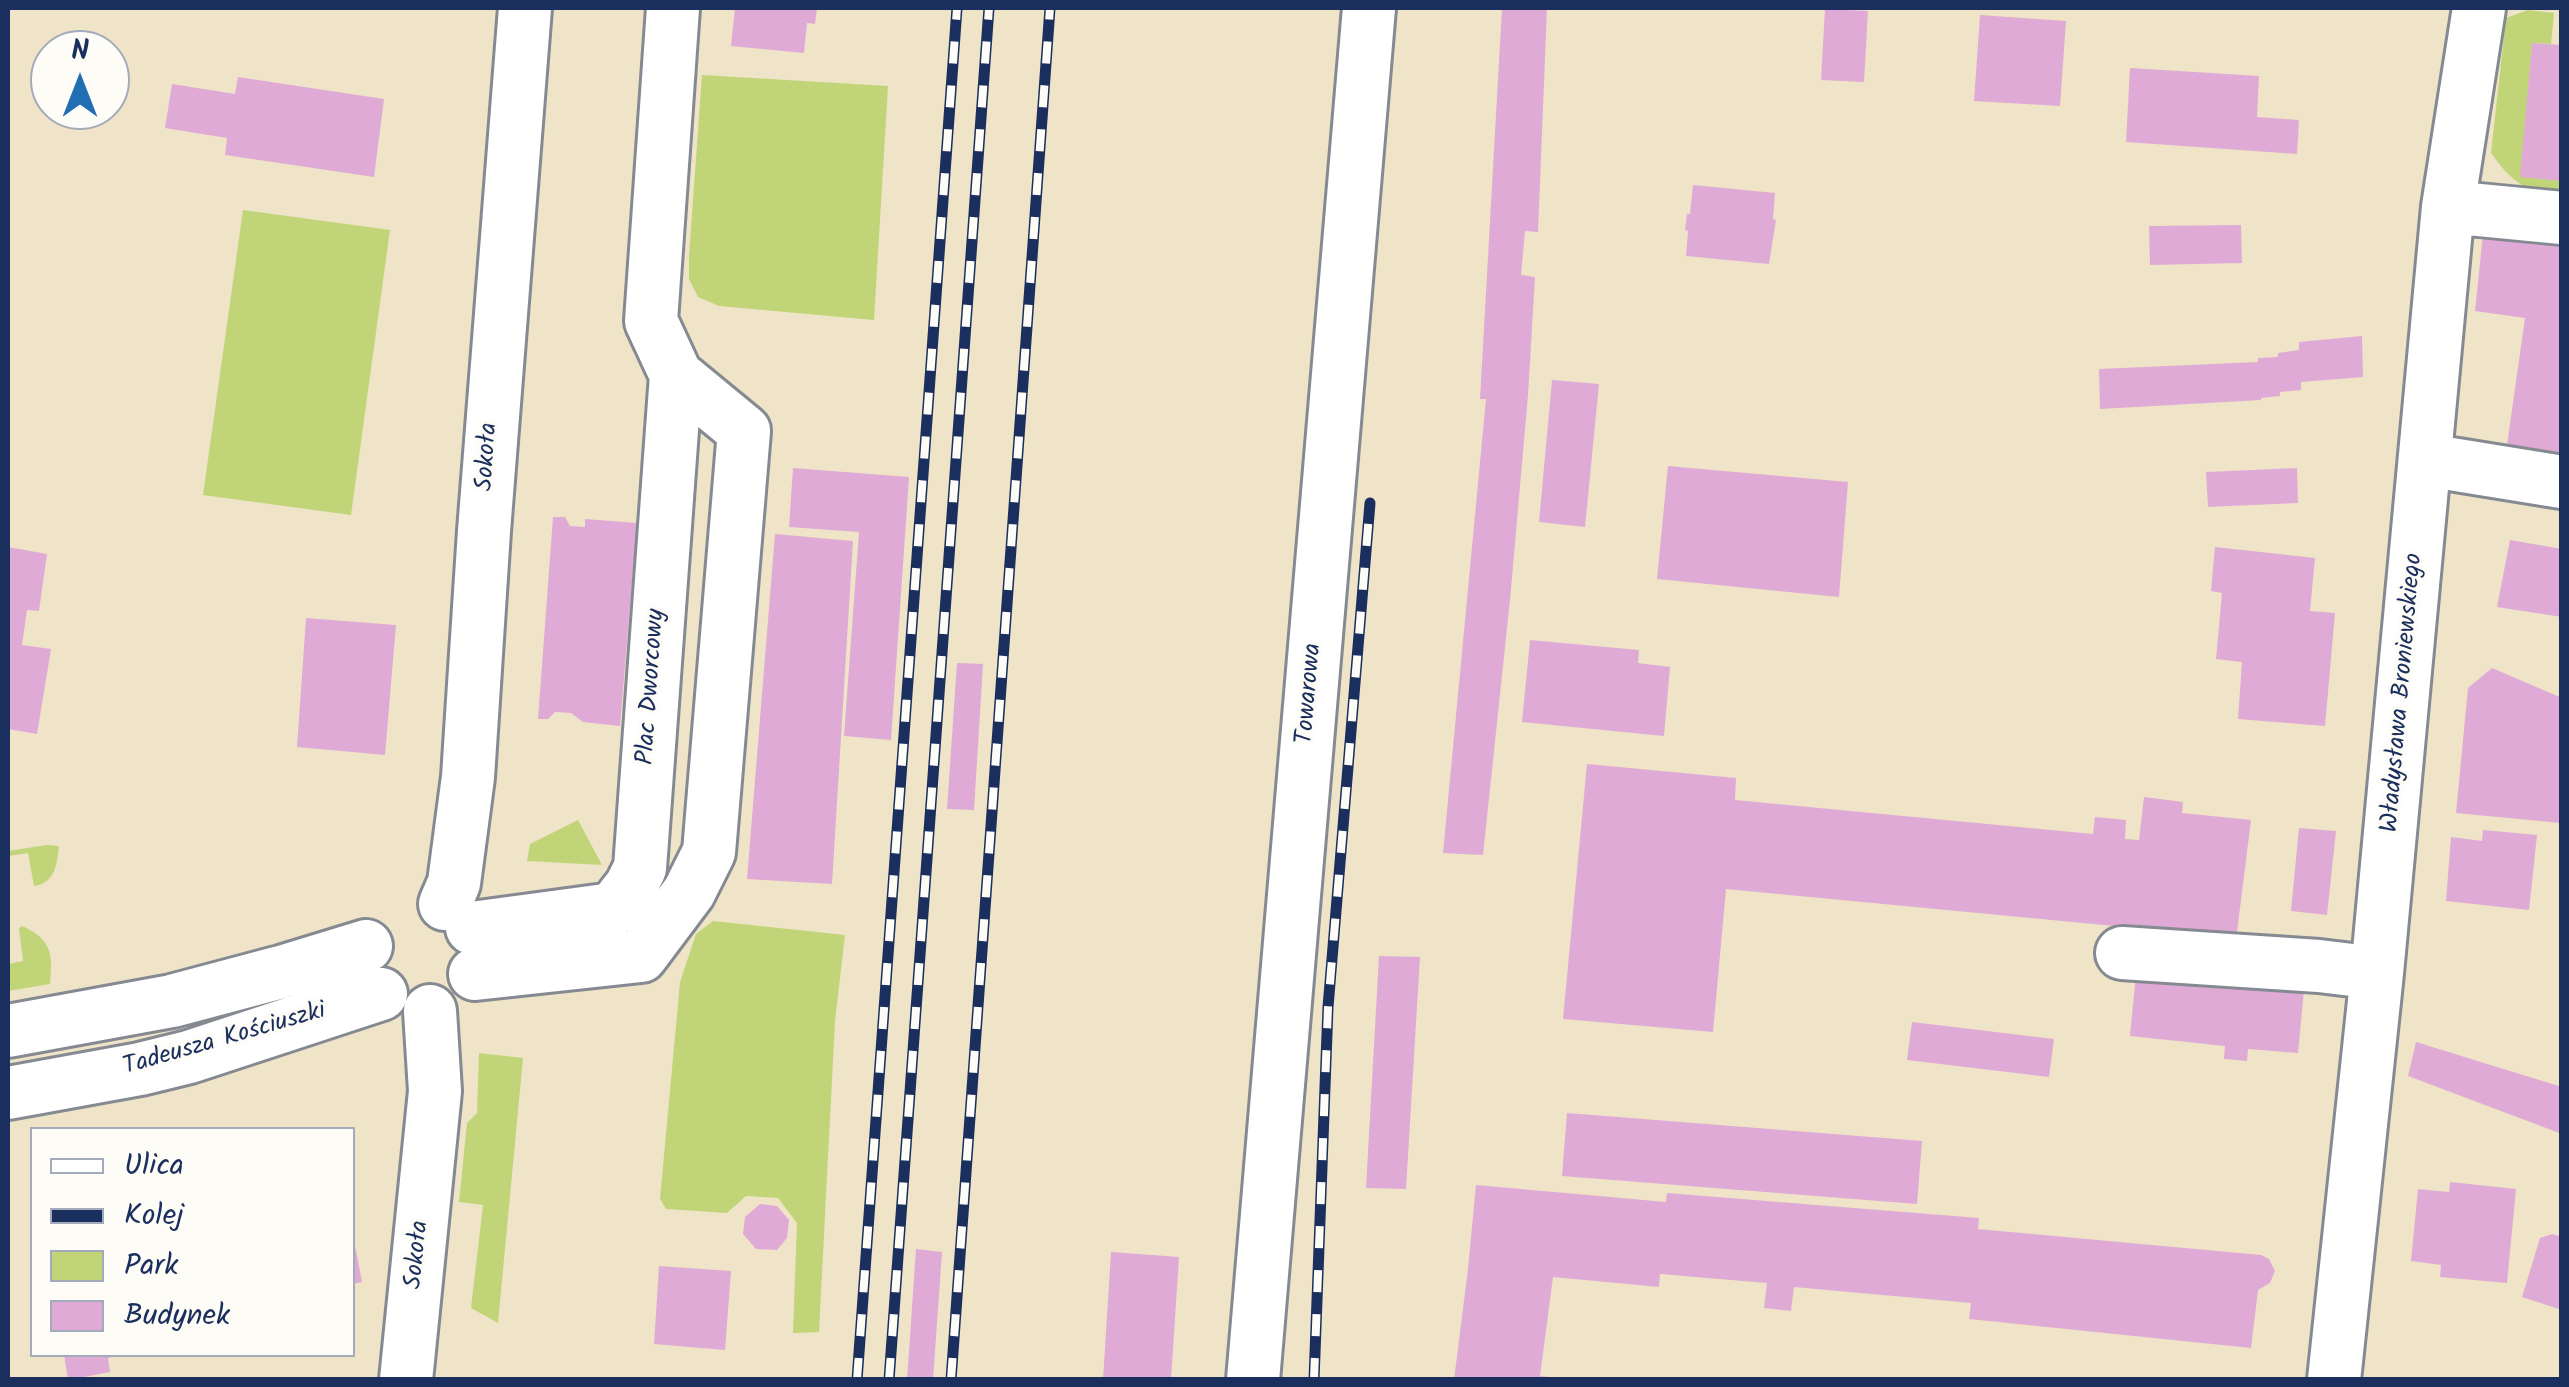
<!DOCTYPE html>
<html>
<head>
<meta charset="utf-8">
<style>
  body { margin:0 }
  #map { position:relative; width:2569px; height:1387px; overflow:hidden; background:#efe4c7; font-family:Kalam,sans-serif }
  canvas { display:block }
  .frame { position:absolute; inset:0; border:10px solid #1b2f5e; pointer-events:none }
  .legend { position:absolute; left:30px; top:1127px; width:325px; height:230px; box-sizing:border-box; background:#fdfcf7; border:2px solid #a3aaba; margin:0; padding:12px 18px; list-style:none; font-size:30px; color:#1b2f5e }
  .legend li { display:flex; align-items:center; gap:20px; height:50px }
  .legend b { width:50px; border:2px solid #a3aaba }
  .north { position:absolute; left:30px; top:30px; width:100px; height:100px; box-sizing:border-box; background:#fdfcf7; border:2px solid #a3aaba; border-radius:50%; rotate:0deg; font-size:28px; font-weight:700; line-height:40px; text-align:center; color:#1b2f5e }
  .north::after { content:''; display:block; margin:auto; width:35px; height:45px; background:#1f6fb2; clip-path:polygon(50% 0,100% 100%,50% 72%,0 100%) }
</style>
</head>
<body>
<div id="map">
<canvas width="2569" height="1387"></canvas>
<div class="frame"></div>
<ul class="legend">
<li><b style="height:12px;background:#fff"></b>Ulica</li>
<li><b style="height:12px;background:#1b2f5e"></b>Kolej</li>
<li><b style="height:28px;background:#c1d578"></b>Park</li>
<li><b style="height:28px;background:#dfabd6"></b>Budynek</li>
</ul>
<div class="north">N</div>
</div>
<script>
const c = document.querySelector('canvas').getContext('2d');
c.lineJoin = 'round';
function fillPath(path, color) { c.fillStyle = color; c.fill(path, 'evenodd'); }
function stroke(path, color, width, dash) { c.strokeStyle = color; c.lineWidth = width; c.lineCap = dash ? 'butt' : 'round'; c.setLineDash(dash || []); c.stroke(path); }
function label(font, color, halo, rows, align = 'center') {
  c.font = font + ' Kalam,sans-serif'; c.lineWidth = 8; c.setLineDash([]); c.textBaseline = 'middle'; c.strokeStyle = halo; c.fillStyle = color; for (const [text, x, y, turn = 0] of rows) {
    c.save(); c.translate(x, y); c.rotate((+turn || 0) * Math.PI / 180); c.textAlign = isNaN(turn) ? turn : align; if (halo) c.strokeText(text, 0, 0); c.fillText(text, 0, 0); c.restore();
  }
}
fillPath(new Path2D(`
  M2528 10 2554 13 2551 44 2532 43 2521 176 2561 181V198C2526 191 2512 183 2491 153L2506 18Z
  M702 75 888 86 874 320 719 306 698 297 689 279V256Z
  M243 210 390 230 351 515 203 495Z
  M578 820 602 865 527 861 530 844Z
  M47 845 59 846C57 865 55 883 34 886L28 853 8 856V851Z
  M713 921 845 935 835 1021 819 1332 793 1333 797 1223 778 1198 746 1196 727 1213 666 1209 660 1199 680 982 696 934Z
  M22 926C52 939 53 955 50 984L8 991V964L23 961 19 928Z
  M479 1053 523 1058 498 1323 471 1308 483 1205 459 1202 467 1123 477 1113Z`), '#c1d578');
fillPath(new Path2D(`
  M735 8H817L815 24 807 23 804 53 731 46Z
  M1502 8H1547L1538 232 1525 231 1521 275 1535 277 1528 395 1510 600 1483 855 1443 853 1486 399H1480Z
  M1825 9 1868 11 1864 82 1821 80Z
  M1980 15 2066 21 2060 106 1974 101Z
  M2532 43 2562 45V181L2520 177Z
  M2130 68 2259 76 2257 117 2299 120 2297 154 2126 142Z
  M238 77 384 99 374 177 225 155 227 138 165 128 172 84 235 94Z
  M1693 185 1775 193 1773 219 1776 220 1769 264 1686 256 1688 231 1685 230 1687 214H1690Z
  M2241 225 2242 263 2150 265 2149 226Z
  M2483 234 2562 241V460L2506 452 2525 318 2475 311Z
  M2362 336 2363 377 2301 382V390L2280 392V396L2261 398V400L2100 409 2099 369 2258 362V358L2278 357V353L2299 350V342Z
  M1552 380 1599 384 1585 527 1539 522Z
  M1668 466 1848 482 1839 597 1657 579Z
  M793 468 909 477 891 740 844 736 859 532 789 527Z
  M2297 468 2298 503 2208 507 2206 472Z
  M553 517H565L570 526 585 527V519L637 523 620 726 583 722 571 713 555 712 548 719H538Z
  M775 534 853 541 832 884 747 879Z
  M2510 540 2562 549V617L2497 607Z
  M8 547 47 554 39 611 27 610 22 645 51 649 37 734 8 729Z
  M2215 547 2315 558 2310 611 2335 613 2325 726 2238 719 2242 662 2216 659 2222 593 2211 591Z
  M306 618 396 625 385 755 297 747Z
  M1530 640 1639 650 1638 663 1670 667 1664 736 1522 722Z
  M957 663 983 664 974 810 947 809Z
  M2492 668 2562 698 2561 823 2456 813 2468 688Z
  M1587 764 1736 778 1735 800 2093 834 2095 817 2126 820 2125 839 2139 840 2144 797 2183 802 2182 813 2251 820 2236 940 2167 931 1726 889 1713 1032 1563 1019Z
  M2299 828 2336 831 2327 915 2291 911Z
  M2483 830 2537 835 2529 910 2446 901 2451 837 2482 841Z
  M1379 956 1420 957 1406 1189 1366 1188Z
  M2136 974 2304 990 2298 1053 2248 1049 2247 1061 2224 1059 2225 1046 2130 1036Z
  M1912 1022 2054 1039 2049 1077 1907 1060Z
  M2416 1042 2562 1087V1134L2408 1076Z
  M1567 1113 1922 1141 1917 1204 1562 1176Z
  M2450 1182 2516 1189 2507 1283 2440 1277 2441 1265 2411 1261 2418 1189 2449 1192Z
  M1476 1185 1666 1202 1667 1193 1979 1218 1978 1229 2261 1255 2269 1259 2275 1271 2270 1283 2258 1290 2251 1348 1969 1319 1971 1303 1794 1287 1791 1311 1764 1308 1767 1283 1660 1274 1659 1287 1553 1277 1540 1376 1550 1377V1380H1454L1468 1269Z
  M760 1204 777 1206 789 1220 787 1238 777 1250 756 1249 743 1234 745 1217Z
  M2552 1234 2562 1237V1310L2522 1297 2540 1238Z
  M352 1240H354L362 1282 352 1284Z
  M916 1249 942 1252 933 1380H907Z
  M1111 1252 1179 1257 1171 1380H1103Z
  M659 1266 731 1271 725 1350 654 1344Z
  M64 1354H116L117 1356 108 1358 110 1372 68 1380Z`), '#dfabd6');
const minor = new Path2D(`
  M2448 207 2562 218
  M2426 460 2562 482
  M445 904 454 883 468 777 484 531 525 8
  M472 928 613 909 631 886 640 868 676 375 651 321 673 8
  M2122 953 2319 966 2377 973
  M475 974 641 956 689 892 709 852 744 431 676 375
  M8 1031 172 1001 281 972 366 946
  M8 1093 140 1069 189 1057 381 994
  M406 1380 435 1091 430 1011
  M1253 1380 1369 8
  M2334 1380 2377 973 2448 207 2479 8`);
stroke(minor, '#858a92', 58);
stroke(minor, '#fff', 52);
const rail = new Path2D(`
  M857 1380 957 8
  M889 1380 989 8
  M951 1380 1050 8
  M1314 1380 1328 1007 1370 503`);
stroke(rail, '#1b2f5e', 11);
stroke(rail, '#fdfcf7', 8, [22]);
label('25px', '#1b2f5e', '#fdfcf7', [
  ["Sokoła",489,457,-86],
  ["Plac Dworcowy",653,687,-86],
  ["Władysława Broniewskiego",2404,693,-85],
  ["Towarowa",1311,694,-85],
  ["Tadeusza Kościuszki",225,1041,-16],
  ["Sokoła",419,1255,-84]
]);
</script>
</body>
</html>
